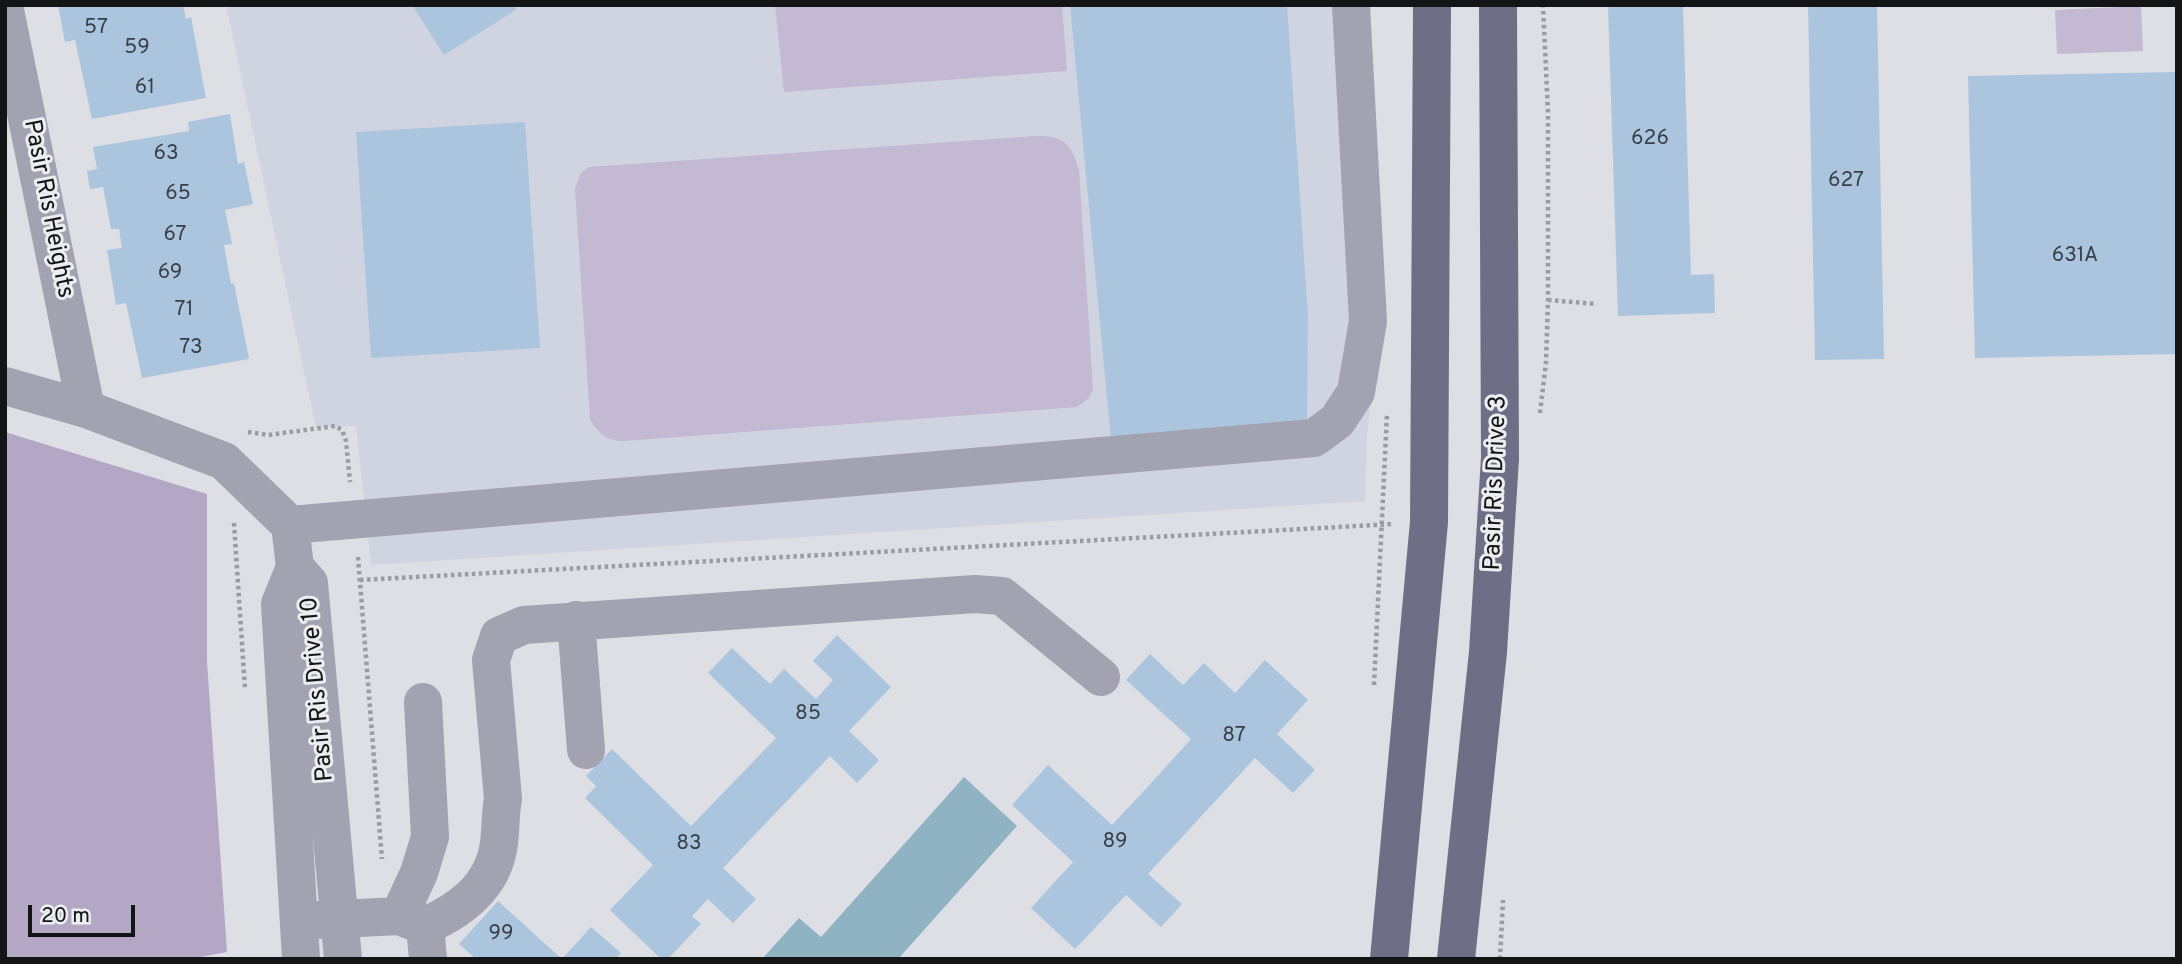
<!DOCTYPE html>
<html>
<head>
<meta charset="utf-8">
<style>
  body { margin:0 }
  #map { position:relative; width:2182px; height:964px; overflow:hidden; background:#dddfe4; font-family:Overpass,sans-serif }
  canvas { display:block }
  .frame { position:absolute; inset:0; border:7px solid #131415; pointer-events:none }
  .scale { position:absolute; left:28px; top:905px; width:107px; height:32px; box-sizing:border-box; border:4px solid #131415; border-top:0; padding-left:9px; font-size:21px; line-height:24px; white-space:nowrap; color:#131415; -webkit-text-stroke:5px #ebedf1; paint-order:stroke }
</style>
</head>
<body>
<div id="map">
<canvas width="2182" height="964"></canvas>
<div class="frame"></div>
<div class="scale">20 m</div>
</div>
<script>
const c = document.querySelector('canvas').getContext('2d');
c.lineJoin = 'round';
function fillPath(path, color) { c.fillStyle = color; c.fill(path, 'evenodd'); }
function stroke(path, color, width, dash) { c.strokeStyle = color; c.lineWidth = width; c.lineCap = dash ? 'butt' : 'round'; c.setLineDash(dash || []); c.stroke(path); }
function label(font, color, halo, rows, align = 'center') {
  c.font = font + ' Overpass,sans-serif'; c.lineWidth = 6; c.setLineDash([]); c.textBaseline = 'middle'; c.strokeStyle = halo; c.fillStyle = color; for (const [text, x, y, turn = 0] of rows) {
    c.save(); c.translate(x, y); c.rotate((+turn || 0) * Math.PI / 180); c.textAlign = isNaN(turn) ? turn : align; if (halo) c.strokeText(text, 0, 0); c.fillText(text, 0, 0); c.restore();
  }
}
fillPath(new Path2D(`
  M226 5H1367L1379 328 1367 434 1365 501 371 565 356 426 316 428Z`), '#cfd4e0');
fillPath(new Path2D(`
  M775 5H1062L1067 71 784 92Z
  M2141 6 2143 51 2057 54 2055 10Z
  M1036 136C1064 135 1071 144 1079 170L1093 389 1088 399 1077 407 624 441C606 441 598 433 590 419L575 189 581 173 589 167Z`), '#c3b9d2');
fillPath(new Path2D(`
  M5 432 207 494V662L227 952 190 959H5Z`), '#b4a7c6');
fillPath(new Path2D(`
  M964 777 1017 826 898 959H762L799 918 821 937Z`), '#90b3c4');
fillPath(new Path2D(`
  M58 5H183L186 19 191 17 206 98 92 119 75 40 65 42Z
  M412 5H513L516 10 444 55Z
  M1070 5H1287L1308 316 1307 426 1111 441Z
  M1608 5H1683L1691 275 1714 274 1715 313 1618 316Z
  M1808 5H1877L1884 359 1815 360Z
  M2177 72V354L1975 358 1968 76Z
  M230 114 238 164 244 162 253 204 225 210 232 244 224 245 231 284 234 283 249 359 142 378 126 303 116 305 107 250 122 248 119 229H111L103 187 90 189 87 171 97 169 93 147 189 131 188 122Z
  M525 122 540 348 371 358 356 132Z
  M837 635 891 687 849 731 879 760 857 783 830 756 723 868 756 899 733 923 708 899 692 916 701 924 668 959H661L610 910 653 865 585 798 596 786 586 776 612 749 691 826 776 738 708 673 732 648 770 684 784 669 816 699 833 680 813 661Z
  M1150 654 1183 685 1204 663 1235 693 1265 660 1308 700 1277 734 1315 770 1293 793 1255 758 1148 874 1182 904 1161 927 1126 895 1075 949 1031 908 1073 862 1012 805 1048 765 1112 825 1153 781 1191 739 1126 680Z
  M498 901 562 959 591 927 621 953 616 959H476L459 944Z`), '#acc5df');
stroke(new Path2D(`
  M1548 300 1597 304
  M1540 413 1546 362 1548 300V113L1543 5
  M248 432 268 435 335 426 342 430 346 441 350 482
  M234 523 245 689
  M358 557 382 859
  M360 580 1394 524
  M1374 685 1387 414
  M1500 959 1503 900`), '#9a9c9f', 4.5, [3.5, 3.5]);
stroke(new Path2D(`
  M5 10 86 409
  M5 386 86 409 224 461 290 525 295 567 280 604 301 959
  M290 525 1314 438 1337 421 1356 392 1368 321 1351 5
  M295 567 309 583 343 959
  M576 620 586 750
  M399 916 419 873 430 837 423 702
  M299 921 399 916 425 926C461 910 494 886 499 843 501 828 500 814 503 799L491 660 499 636 524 625 975 594 1002 596 1101 677
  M425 926 428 959`), '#a2a2b0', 38);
stroke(new Path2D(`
  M1389 959 1429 522 1432 5
  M1456 959 1488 652 1500 458 1498 5`), '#6e6e87', 38);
label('21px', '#394048', null, [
  ["57",96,29],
  ["59",137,49],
  ["61",145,89],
  ["626",1650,140],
  ["63",166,155],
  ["627",1846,182],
  ["65",178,195],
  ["67",175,236],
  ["631A",2075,257],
  ["69",170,274],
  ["71",184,311],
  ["73",191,349],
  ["85",808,715],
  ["87",1234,737],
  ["89",1115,843],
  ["83",689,845],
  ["99",501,935]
]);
label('24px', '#131415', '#ebedf1', [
  ["Pasir Ris Heights",47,209,79],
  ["Pasir Ris Drive 3",1497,483,-88],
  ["Pasir Ris Drive 10",319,689,-95]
]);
</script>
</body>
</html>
